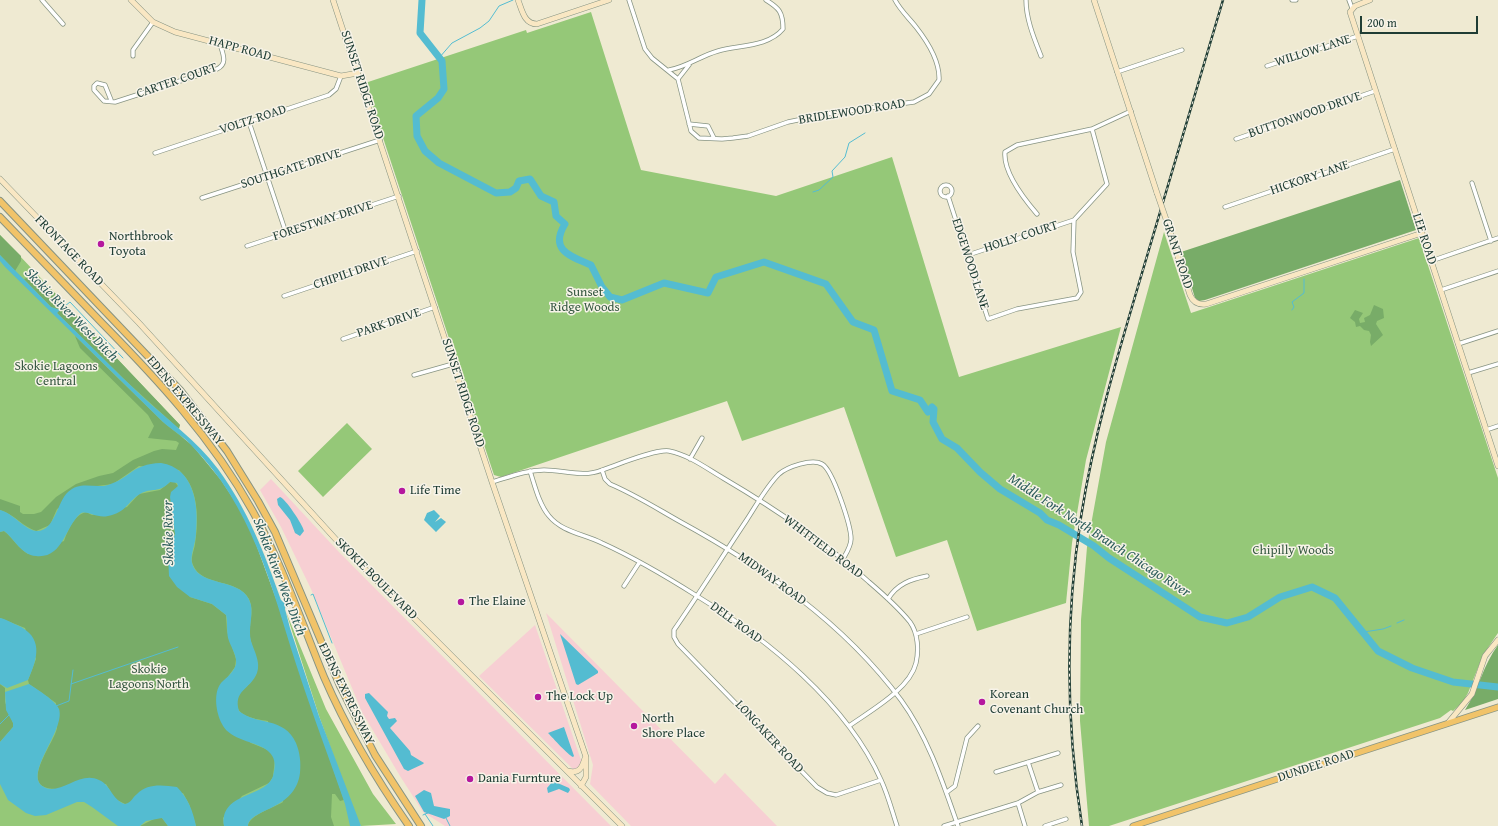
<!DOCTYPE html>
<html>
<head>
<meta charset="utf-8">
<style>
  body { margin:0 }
  #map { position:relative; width:1498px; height:826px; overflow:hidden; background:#efead2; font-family:"Gentium Book Plus",serif }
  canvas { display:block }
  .scale { position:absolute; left:1360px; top:16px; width:118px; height:18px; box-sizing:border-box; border:2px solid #1f3d34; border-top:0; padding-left:5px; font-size:12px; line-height:14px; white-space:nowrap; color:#1f3d34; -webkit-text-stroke:3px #f7f3e8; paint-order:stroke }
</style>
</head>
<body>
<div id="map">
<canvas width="1498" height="826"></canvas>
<div class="scale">200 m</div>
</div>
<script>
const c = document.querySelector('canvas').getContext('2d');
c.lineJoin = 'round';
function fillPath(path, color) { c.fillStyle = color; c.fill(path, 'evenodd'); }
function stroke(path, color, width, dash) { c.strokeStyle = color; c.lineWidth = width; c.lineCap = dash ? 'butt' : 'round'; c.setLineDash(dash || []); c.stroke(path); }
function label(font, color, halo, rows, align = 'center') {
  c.font = font + ' "Gentium Book Plus",serif'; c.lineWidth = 3; c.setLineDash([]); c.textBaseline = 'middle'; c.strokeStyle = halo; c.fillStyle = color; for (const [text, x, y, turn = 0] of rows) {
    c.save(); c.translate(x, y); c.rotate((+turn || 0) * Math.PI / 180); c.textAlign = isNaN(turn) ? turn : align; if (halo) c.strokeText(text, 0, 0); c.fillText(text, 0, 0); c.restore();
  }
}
fillPath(new Path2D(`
  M271 479 338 551 611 826H445L423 812 400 776 362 712 311 589 281 527 260 490Z
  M546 613 715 784 725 773 777 826H631L590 784 593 765Z
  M535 625 582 763 576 772 479 676Z`), '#f7cfd3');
fillPath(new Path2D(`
  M591 12 641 170 776 196 892 157 959 377 1121 327 1086 460 1072 543 1066 603 977 631 947 540 896 557 844 407 742 441 727 401 501 477 494 475 365 83 526 30 527 33Z
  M1164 232 1191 313 1419 238 1498 478V633L1483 655 1468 693 1462 703 1453 711 1451 710 1440 718 1109 826H1089L1080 721 1081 620 1087 547 1106 442Z
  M0 235 180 425 176 429 247 519 354 826H0Z
  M347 423 372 449 323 497 298 471Z
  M286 612 326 709 373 794 396 824 361 826 357 821 319 716Z`), '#95c878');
fillPath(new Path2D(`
  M1400 180 1416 230 1205 300 1199 301 1195 298 1181 252Z
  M0 235 21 256V261L15 271 0 255Z
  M33 276 48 294 55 293 180 425 179 429 127 382 59 315 57 313 59 310 51 307 24 279Z
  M1374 305 1383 309 1384 318 1377 321 1376 324 1383 335 1371 346 1370 342 1371 335 1369 331 1364 330 1360 326 1356 327 1355 322 1350 318 1355 310 1363 313 1359 319 1360 323 1365 322 1364 318 1370 315Z
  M75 336 163 422 192 445 221 480 242 512 253 536 278 604 297 665 344 800 340 801 335 794H332L331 817 334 826H248C249 815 273 808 283 802L268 721C254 719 227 715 240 693 243 689 248 686 251 682 254 677 256 670 258 665 256 656 252 647 250 638 248 626 255 611 249 599 238 578 202 587 193 565 190 558 194 551 195 544 198 525 199 499 188 481 186 477 182 474 179 470L139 466 113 484 97 486 57 509 50 525 36 531C23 527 14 514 0 510V499L20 506V512L23 514H34L41 512 56 497 76 484 99 476 113 473 133 460 154 451 162 449 176 450 179 443 176 441 148 438 154 426 148 415 80 348Z
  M174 481 178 486 170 508 174 521 175 534 168 555 190 597 212 604 226 615 227 631 236 659 235 667 217 692 218 712 251 743 266 749 272 753 275 758 273 777 269 783 242 796 223 818 224 826H196L189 804 183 793 125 804 115 799 106 784 56 789C16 789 54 744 57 728 58 720 56 710 56 703L29 684 28 680 36 659 25 628 0 618V532L4 531C13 538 18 548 28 554L64 541C68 530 74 515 86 512L92 515 127 507 139 494 160 490 170 482Z
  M1498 645V699L1465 710C1479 689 1483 665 1498 645Z
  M0 684 5 688V702L13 723V727L0 742Z
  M156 818H162L168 826H140Z`), '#78ac68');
fillPath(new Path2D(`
  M0 255 51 307 60 310 57 313 59 315C87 342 115 371 144 398 169 421 197 441 218 469 248 510 264 552 281 600L286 604 285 609 290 628 319 716 361 826H350L345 804C329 757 311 711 296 664 271 585 252 506 191 445 183 436 172 430 163 422L5 267 0 261Z
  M161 463C194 468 199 505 196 533 196 543 190 555 192 563 199 589 245 576 251 605 253 617 248 629 251 641 254 651 261 662 257 673 250 690 233 690 239 711 257 726 284 716 296 743 300 753 301 762 300 773 295 811 250 808 248 826H224C219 792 266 798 273 776 285 737 234 749 222 724 216 713 213 693 221 683 226 678 234 672 236 664 237 656 232 649 229 641 226 633 228 623 226 615L212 604 190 597 177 587 169 576 168 555 175 534 170 497 171 492 178 486 177 483 170 482C158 494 152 487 140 494 127 502 127 512 108 516 96 519 86 509 80 514 65 527 63 559 36 556 21 555 15 539 4 531L0 532V510C13 513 26 531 37 531 55 531 57 502 68 492 81 480 94 489 108 485 131 478 131 464 161 463Z
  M280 497C285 498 303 525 304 531L300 536 295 533 290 520 278 505 277 499Z
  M434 510 440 516 435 522 441 518 446 522 436 532 424 520 427 513Z
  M0 618C6 619 12 623 17 625 44 637 38 658 28 680L7 688 0 684Z
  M560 634 598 671V673L578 685 576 684Z
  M29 684C37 689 56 701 59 709 66 730 22 775 44 787 60 796 80 770 99 780 111 785 112 800 125 804 131 803 132 798 137 794 147 783 163 785 177 787 188 798 193 811 196 826H168L162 818 146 821 140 826H118L92 807 84 802H77L46 815 35 816 26 813 8 800 0 784V742L13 727V723L6 710 5 692Z
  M369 693 388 712 387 716 389 719 395 718 397 721 390 728 410 751 411 755 424 763 423 764 408 771 404 769 365 698V694Z
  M564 727 574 756 573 757C568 755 553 738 548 733Z
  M553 781 569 788 570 790 568 793 559 789 548 793 547 788Z
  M424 790 431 793 434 806 450 809V816L444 819 424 812 415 796Z`), '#54bcd1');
stroke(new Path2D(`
  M439 58 452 43 480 28 489 21 499 6 513 0
  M813 192 819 190 833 177 832 171 845 157 849 143 865 133
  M60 310 70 302 123 358
  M1292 310 1294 307 1292 302 1304 293V279
  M311 595 313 594 332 643
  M1397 623 1404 620
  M1364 632 1383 629 1391 626
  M71 684 178 647
  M56 706 69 701 73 670
  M0 724 9 715
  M425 814 428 813
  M423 815 425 814 433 826
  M446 818 450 826`), '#54bcd1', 1);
stroke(new Path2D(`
  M422 0 420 33 442 61 444 89 438 98 416 116 417 136 425 151 439 163 496 193 510 192 516 188 519 181 530 179 541 196 554 202 556 216 565 224C549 250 570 256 591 265L602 287 610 297 622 300 664 283 708 293 716 277 764 262 826 284 853 322 874 330 892 391 920 400 928 412 932 407 934 409 933 422 942 439 957 448 980 472 1000 489 1040 513 1047 520 1059 525 1094 546 1109 558 1200 617 1227 623 1248 617 1280 597 1312 587 1335 598 1378 651 1412 668 1453 682 1498 687`), '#54bcd1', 7);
const street = new Path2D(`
  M42 0 63 24
  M629 0 645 49 652 58 678 79 691 131 699 138 722 139 733 138 748 136 788 122 832 113 914 102 929 94 939 80C940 62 927 41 916 27 909 18 900 10 895 0
  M1026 0C1026 19 1034 38 1041 56
  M1292 0H1296
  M1349 0 1352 8
  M133 56V50L153 22
  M1267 66 1358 36
  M669 70C687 67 700 56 718 51 739 45 768 47 783 29 783 12 779 8 766 0
  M1117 72 1182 50
  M678 79 689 65
  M111 100 105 85 97 83 94 86V90L104 101 115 102 217 69C228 64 223 54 220 44
  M249 122 286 233
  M689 124 708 126 714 138
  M1236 139 1375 91
  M155 153 329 95 336 89 341 76
  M1472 183 1491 241
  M940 191a6 6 0 1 1 12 0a6 6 0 1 1-12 0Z
  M948 196 988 319 1017 309 1077 298 1081 292 1073 252 1074 220 1107 184 1092 129
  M202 198 380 140
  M1225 207 1395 149
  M1037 214C1025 200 1003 172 1005 152L1017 145 1092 129 1131 111
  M247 246 399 196
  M968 255 1074 220
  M1431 261 1498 238
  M1441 290 1498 271
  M284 296 417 251
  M343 339 435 307
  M1458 344 1498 331
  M1468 373 1498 364
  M414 375 453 364
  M1486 430 1498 426
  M690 459 702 438
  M602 470C617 465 655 449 669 451 689 455 706 468 723 478 774 508 825 542 869 582 883 594 898 607 910 622 918 633 919 650 916 663 910 689 870 711 849 726
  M530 471C535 486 539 504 549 516 562 532 584 534 602 543 635 558 667 577 697 596 767 639 847 703 881 780 888 795 892 811 897 826
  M492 482C509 477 526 470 544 470 564 470 583 478 602 470L605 479 610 484C634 494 656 508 679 521 763 567 843 622 901 700 928 737 943 783 958 826
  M843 559C847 552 851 546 851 539 851 526 833 470 822 464 812 458 787 467 779 474 766 487 756 506 746 521 722 557 699 594 674 630V637L678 644 817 787 827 793 836 795 881 780
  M624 586 639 563
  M888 599C897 584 911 579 927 576
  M916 634 967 617
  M1028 762 1038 792
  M996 772 1058 753
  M947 792 955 786 967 738 978 726
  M1018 803 1025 826
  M944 826 1018 803 1038 792 1061 785
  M1045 826 1066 819`);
const secondary = new Path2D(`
  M131 0 153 22 175 32 341 76 358 73
  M333 0 492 482 586 757V777L581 786
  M518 0C522 10 524 24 537 24L609 0
  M1094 0 1157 193
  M1370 0 1355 6 1350 12 1498 466
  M0 179 139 323 341 545 622 826
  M1168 225 1190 295C1193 302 1198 305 1206 304L1422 233
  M1448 723 1472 694 1485 656 1498 640
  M568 771C579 774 582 768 585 758`);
const primary = new Path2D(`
  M1133 826 1498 707`);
const highway = new Path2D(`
  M0 201 180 390 227 451 258 501 275 532 340 686 375 755 421 826
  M0 217C34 252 67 287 101 322 158 380 212 438 252 510 282 563 301 621 324 677 347 730 376 779 409 826`);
stroke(street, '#879483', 5);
stroke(secondary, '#879483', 6);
stroke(primary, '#879483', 7);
stroke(highway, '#879483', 8);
stroke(street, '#fff', 3.5);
stroke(secondary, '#f9e7c3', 5);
stroke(primary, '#f1c369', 5.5);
stroke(highway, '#f1c369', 6);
const rail = new Path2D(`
  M1082 826C1066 724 1065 619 1081 517 1094 433 1118 354 1142 273 1169 182 1196 91 1223 0`);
stroke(rail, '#1f3d34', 2.5);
stroke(rail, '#f7f3e8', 1, [3]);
const secondaryBridge = new Path2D(`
  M1157 193 1168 225`);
stroke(secondaryBridge, '#879483', 6, []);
stroke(secondaryBridge, '#f9e7c3', 5);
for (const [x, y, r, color] of [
  [101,244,4,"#b5179e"],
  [402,491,4,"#b5179e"],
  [461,602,4,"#b5179e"],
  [538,697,4,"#b5179e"],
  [982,702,4,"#b5179e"],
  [634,726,4,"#b5179e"],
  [470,779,4,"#b5179e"]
]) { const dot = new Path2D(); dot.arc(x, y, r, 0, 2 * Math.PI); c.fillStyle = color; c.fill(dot); stroke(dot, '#f7f3e8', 1.5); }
label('13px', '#1f3d34', '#f7f3e8', [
  ["HAPP ROAD",240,49,15],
  ["WILLOW LANE",1313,51,-18],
  ["CARTER COURT",177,81,-19],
  ["SUNSET RIDGE ROAD",362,85,72],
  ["BRIDLEWOOD ROAD",852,112,-9],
  ["BUTTONWOOD DRIVE",1305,115,-19],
  ["VOLTZ ROAD",253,120,-18],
  ["SOUTHGATE DRIVE",291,169,-18],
  ["HICKORY LANE",1310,178,-19],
  ["FORESTWAY DRIVE",323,221,-18],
  ["HOLLY COURT",1021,237,-18],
  ["LEE ROAD",1424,239,72],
  ["FRONTAGE ROAD",69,251,46],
  ["GRANT ROAD",1177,254,72],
  ["EDGEWOOD LANE",970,264,72],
  ["CHIPILI DRIVE",351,273,-19],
  ["PARK DRIVE",389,323,-19],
  ["SUNSET RIDGE ROAD",463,393,72],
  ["EDENS EXPRESSWAY",185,401,50],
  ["WHITFIELD ROAD",823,547,37],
  ["SKOKIE BOULEVARD",376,579,45],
  ["MIDWAY ROAD",772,579,36],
  ["DELL ROAD",736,623,36],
  ["EDENS EXPRESSWAY",346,694,64],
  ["LONGAKER ROAD",769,737,47],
  ["DUNDEE ROAD",1316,766,-18]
]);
label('13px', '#1f3d34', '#f7f3e8', [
  ["Northbrook",109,237],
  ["Toyota",109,252],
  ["Life Time",410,491],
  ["The Elaine",469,602],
  ["Korean",990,695],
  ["Covenant Church",990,710],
  ["The Lock Up",546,697],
  ["North",642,719],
  ["Shore Place",642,734],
  ["Dania Furnture",478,779]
], 'left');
label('13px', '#375942', '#f7f3e8', [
  ["Sunset",585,293],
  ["Ridge Woods",585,308],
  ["Skokie Lagoons",56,367],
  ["Central",56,382],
  ["Chipilly Woods",1293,551],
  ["Skokie",149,670],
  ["Lagoons North",149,685]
]);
label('italic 14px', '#2c5d5b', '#f7f3e8', [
  ["Skokie River West Ditch",71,315,45],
  ["Skokie River",169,533,-91],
  ["Middle Fork North Branch Chicago River",1099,536,33],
  ["Skokie River West Ditch",279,577,69]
]);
</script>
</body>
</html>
